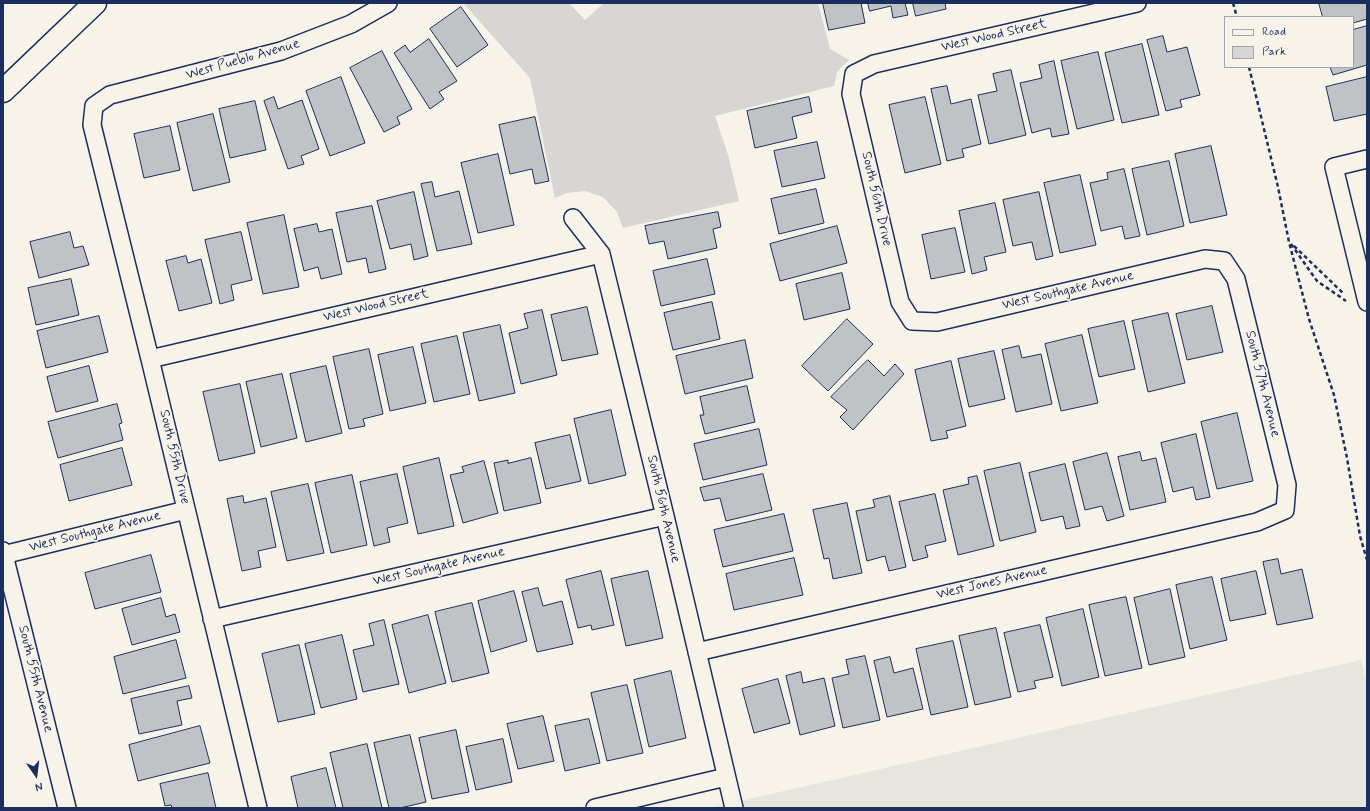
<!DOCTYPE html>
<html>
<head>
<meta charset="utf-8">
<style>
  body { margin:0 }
  #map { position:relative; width:1370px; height:811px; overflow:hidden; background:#f7f3e8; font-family:Mynerve,sans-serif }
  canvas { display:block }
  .frame { position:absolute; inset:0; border:4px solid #1b2f5e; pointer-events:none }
  .legend { position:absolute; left:1224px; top:16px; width:130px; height:52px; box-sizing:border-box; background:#f7f3e8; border:1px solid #9fa5b1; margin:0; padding:5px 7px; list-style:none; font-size:12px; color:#1b2f5e }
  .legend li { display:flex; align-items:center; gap:8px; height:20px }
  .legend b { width:20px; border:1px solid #9fa5b1 }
  .north { position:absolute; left:16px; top:755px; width:40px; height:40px; -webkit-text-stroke:3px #f7f3e8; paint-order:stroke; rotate:166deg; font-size:11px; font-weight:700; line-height:16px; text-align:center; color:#1b2f5e }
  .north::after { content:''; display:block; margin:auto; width:14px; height:18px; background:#1b2f5e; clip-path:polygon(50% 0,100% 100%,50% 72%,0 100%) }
</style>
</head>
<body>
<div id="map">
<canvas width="1370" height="811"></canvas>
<div class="frame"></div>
<ul class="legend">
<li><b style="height:5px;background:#f7f3e8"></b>Road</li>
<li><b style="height:11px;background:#d7d6d4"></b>Park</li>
</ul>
<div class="north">N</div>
</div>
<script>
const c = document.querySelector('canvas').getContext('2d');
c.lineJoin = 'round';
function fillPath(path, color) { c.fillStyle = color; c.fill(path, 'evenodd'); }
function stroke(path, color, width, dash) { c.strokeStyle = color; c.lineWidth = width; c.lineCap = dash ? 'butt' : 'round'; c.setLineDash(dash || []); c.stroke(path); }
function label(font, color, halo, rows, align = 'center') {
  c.font = font + ' Mynerve,sans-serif'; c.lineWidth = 3.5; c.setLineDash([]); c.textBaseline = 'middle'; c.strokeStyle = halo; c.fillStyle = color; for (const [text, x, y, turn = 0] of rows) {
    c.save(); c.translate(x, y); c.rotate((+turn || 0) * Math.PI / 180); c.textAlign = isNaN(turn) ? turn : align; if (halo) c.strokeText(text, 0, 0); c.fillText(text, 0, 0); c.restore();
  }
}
fillPath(new Path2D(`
  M1361 660 1367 685V808H709Z`), '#e6e5de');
fillPath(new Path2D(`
  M463 3H569L585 20 604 3H818L830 49 849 60 837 72 834 86 715 116 729 158 739 201 623 228 617 212 603 197 585 191 567 193 555 198 530 78Z`), '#d7d6d4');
const building = new Path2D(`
  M823 3H861L865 23 829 30Z
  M868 3H905L908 15 893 18 891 6 870 11Z
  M913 3H945L946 9 916 16Z
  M1319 3H1367V19L1353 23V17H1323Z
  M461 7 488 45 457 67 430 29Z
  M1367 26V65L1333 75 1330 67H1353V30Z
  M1163 36 1167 52 1187 47 1200 95 1180 100 1182 107 1166 111 1147 40Z
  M429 39 457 81 439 92 444 99 430 109 394 53 405 45 410 52Z
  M1142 44 1159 115 1122 123 1105 53Z
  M382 51 412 109 397 117 400 124 384 132 350 68Z
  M1098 52 1114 120 1077 129 1061 61Z
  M1054 61 1069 134 1052 137 1050 128 1032 133 1020 83 1042 78 1039 65Z
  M1011 70 1026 135 989 144 978 95 997 91 993 74Z
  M341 77 365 143 330 156 306 91Z
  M1367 77V114L1334 121 1326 87Z
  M947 86 951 104 971 99 981 144 962 149 964 157 947 161 931 89Z
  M274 97 278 109 302 100 319 149 301 156 304 164 288 169 264 101Z
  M809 97 812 112 792 117 797 138 755 148 747 111Z
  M925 97 941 164 905 173 889 105Z
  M255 101 266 150 230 158 219 109Z
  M213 114 230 182 193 191 177 123Z
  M535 117 549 181 535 184 532 169 510 174 499 125Z
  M170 126 180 170 144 178 134 134Z
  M817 142 825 178 782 187 774 151Z
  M1211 146 1227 215 1190 223 1175 154Z
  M498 154 514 225 478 233 461 163Z
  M1169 161 1184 226 1147 235 1132 169Z
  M1124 169 1140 236 1125 239 1122 226 1101 231 1090 183 1108 179 1107 173Z
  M1080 175 1096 245 1060 253 1044 183Z
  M432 182 435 197 459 191 472 244 437 251 421 184Z
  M816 189 824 223 779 234 771 199Z
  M414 192 428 256 414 260 411 244 390 249 377 201Z
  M1039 192 1053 256 1036 260 1032 242 1013 246 1003 200Z
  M995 203 1006 252 984 257 987 270 972 274 959 211Z
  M372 206 386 269 369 273 366 258 347 262 336 213Z
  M718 212 721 227 713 229 717 248 668 259 664 241 649 244 645 226Z
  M284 215 299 287 263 294 247 223Z
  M317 224 319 232 332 229 342 274 321 279 318 267 304 271 294 229Z
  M837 226 847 263 780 281 770 244Z
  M955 228 965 272 931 279 922 235Z
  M70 232 74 248 83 246 89 265 39 278 30 242Z
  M241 232 252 280 231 285 234 300 220 304 205 240Z
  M186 256 188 263 201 259 212 303 179 311 166 261Z
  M707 259 715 294 661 306 653 271Z
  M842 273 850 309 804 320 796 284Z
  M71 279 79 315 36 325 28 288Z
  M712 302 720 339 673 350 664 313Z
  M1212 306 1223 352 1187 360 1176 314Z
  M587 307 598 354 562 361 551 315Z
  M542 310 557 375 521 384 509 333 528 328 524 314Z
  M1168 313 1185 383 1148 392 1132 321Z
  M99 316 108 352 46 368 37 331Z
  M847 319 873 344 828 391 802 366Z
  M1124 321 1135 369 1099 377 1088 329Z
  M500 325 515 393 479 401 463 333Z
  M1082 335 1098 403 1061 411 1045 344Z
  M457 336 470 394 434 402 421 344Z
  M745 340 753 378 685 394 676 356Z
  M1019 346 1022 358 1041 354 1052 404 1016 412 1002 350Z
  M413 347 426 403 390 411 378 355Z
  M369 349 383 414 363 419 365 426 349 429 333 357Z
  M994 351 1005 399 969 407 958 359Z
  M868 360 884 376 895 364 904 374 853 430 840 417 847 410 831 397Z
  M951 361 966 426 946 431 948 438 931 441 915 370Z
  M89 366 98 401 56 412 47 377Z
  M326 366 342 433 306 442 290 374Z
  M282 374 297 438 261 447 246 382Z
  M240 384 255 453 219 461 203 392Z
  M747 386 755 422 705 434 700 415H704L700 397Z
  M117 404 122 423 119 424 123 440 58 458 48 422Z
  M611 410 626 475 589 484 574 419Z
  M1237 413 1253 481 1217 489 1201 422Z
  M759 429 767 465 703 480 694 444Z
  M1196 434 1210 497 1196 500 1193 487 1173 492 1161 443Z
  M570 435 581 481 546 489 535 443Z
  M122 448 132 485 69 501 60 465Z
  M1140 452 1142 461 1156 458 1166 502 1130 510 1118 457Z
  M1107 453 1124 516 1107 521 1102 506 1085 510 1073 462Z
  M439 458 454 526 418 534 403 467Z
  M531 458 541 503 504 511 494 463 508 460V463Z
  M484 461 498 513 463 523 450 475 464 472 462 467Z
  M1020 463 1036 532 1000 541 984 471Z
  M1065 464 1080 526 1066 529 1063 516 1041 521 1029 473Z
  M397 474 408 523 387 528 390 542 374 546 360 482Z
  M763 474 772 510 726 521 720 498 704 501 700 488Z
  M352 475 367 545 331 553 315 483Z
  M977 476 994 546 958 555 943 490 969 484 968 478Z
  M308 484 324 553 287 561 271 492Z
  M935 494 946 541 925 546 928 557 913 561 899 502Z
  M243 496 244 503 266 498 276 547 258 551 261 567 242 571 227 499Z
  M890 496 906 567 889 571 885 556 867 561 856 511 875 507 873 500Z
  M847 503 862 573 833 579 829 558 824 559 813 510Z
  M784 514 793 551 723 567 714 530Z
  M151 555 161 592 95 609 85 573Z
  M794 558 803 595 734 610 726 574Z
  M1278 559 1281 574 1302 569 1313 618 1277 625 1263 562Z
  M601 571 614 625 592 630 591 625 578 628 566 580Z
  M648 571 663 638 626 646 611 579Z
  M1256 571 1266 614 1230 621 1221 579Z
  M1212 577 1227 640 1190 649 1176 585Z
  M538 588 543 606 562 601 573 644 537 652 522 592Z
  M1170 589 1185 657 1149 665 1134 598Z
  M514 591 527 641 491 652 478 601Z
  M1126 597 1142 668 1105 676 1089 605Z
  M161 598 166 617 175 614 180 632 132 645 122 609Z
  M472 603 489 673 452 682 435 612Z
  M1083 609 1099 677 1062 686 1046 618Z
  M428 615 446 683 409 693 392 625Z
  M384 620 399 684 363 692 353 650 374 645 369 624Z
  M1040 625 1053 677 1034 681 1036 688 1018 692 1004 633Z
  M996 628 1011 697 975 705 959 636Z
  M342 635 357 699 321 708 305 644Z
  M176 640 186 678 123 694 114 657Z
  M953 641 968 707 931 715 916 649Z
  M299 645 315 714 278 722 262 654Z
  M865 656 880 720 843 728 832 678 849 674 846 660Z
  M890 657 894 673 913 668 923 709 887 717 874 661Z
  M671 671 686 738 649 747 634 680Z
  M801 672 803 683 824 678 835 726 800 735 786 676Z
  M778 679 790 723 754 733 742 689Z
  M627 685 643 753 607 761 591 693Z
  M189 686 192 698 177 701 182 725 139 734 131 699Z
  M543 716 554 761 518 769 507 724Z
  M589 719 600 763 565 771 555 726Z
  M200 726 210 763 138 781 129 745Z
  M456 730 469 792 432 799 419 738Z
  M410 735 426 802 400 808H389L374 743Z
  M503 739 512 782 476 790 466 747Z
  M367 744 382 808H343L330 753Z
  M326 768 336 808H298L291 777Z
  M208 773 216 808H172L171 805 165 806 160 784Z`);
fillPath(building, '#c0c3c5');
stroke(building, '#1b2f5e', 1);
const minor = new Path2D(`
  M1367 159 1334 167 1367 302
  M573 218 601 254 665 516 734 808
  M150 359 601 254
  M3 551 67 808
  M3 555 186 510
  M212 619 665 516
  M697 652 1257 522 1285 510 1287 485 1236 279 1224 261 1205 259 937 322 912 321 900 302 851 94 854 74 874 64 1137 3
  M258 808 150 359 92 125 94 106 110 95 281 51 351 24 388 3
  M595 808 726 777`);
const secondary = new Path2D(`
  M3 91 95 3`);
stroke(minor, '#1b2f5e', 20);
stroke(secondary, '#1b2f5e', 25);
stroke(new Path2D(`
  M1233 3 1237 17
  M1249 67 1278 187 1289 242 1309 319 1334 395 1347 458 1360 536 1367 560
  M1291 244 1317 281 1346 301
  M1294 246 1344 294`), '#1b2f5e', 2.5, [4, 3]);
stroke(minor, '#f7f3e8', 17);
stroke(secondary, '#f7f3e8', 22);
label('14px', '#1b2f5e', '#f7f3e8', [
  ["West Wood Street",994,36,-13],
  ["West Pueblo Avenue",243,60,-16],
  ["South 56th Drive",876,199,77],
  ["West Southgate Avenue",1068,291,-13],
  ["West Wood Street",376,306,-13],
  ["South 57th Avenue",1262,384,76],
  ["South 55th Drive",174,457,77],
  ["South 56th Avenue",663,509,77],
  ["West Southgate Avenue",95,532,-14],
  ["West Southgate Avenue",439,567,-13],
  ["West Jones Avenue",992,583,-13],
  ["South 55th Avenue",35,679,76]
]);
</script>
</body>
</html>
